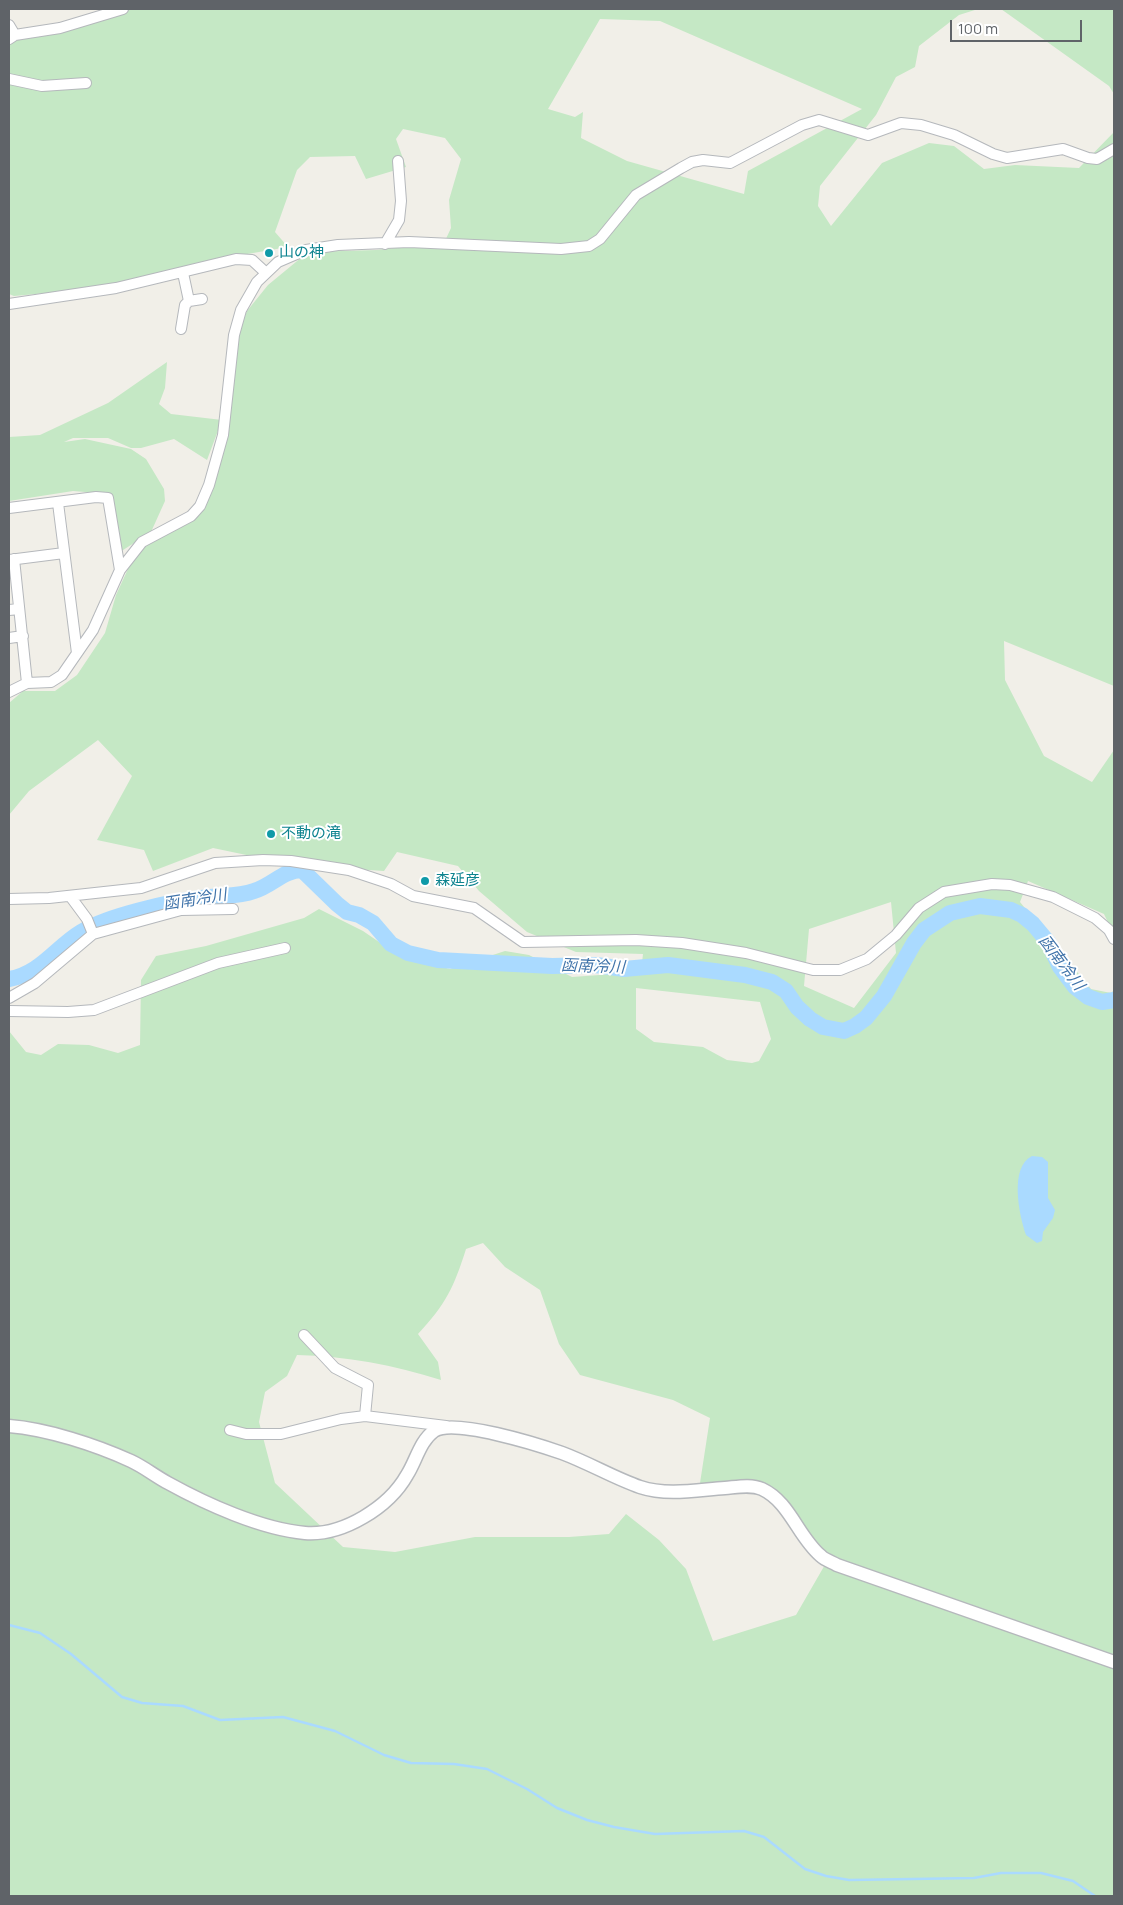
<!DOCTYPE html>
<html>
<head>
<meta charset="utf-8">
<style>
  body { margin:0 }
  #map { position:relative; width:1123px; height:1905px; overflow:hidden; background:#f1efe8; font-family:Manrope,sans-serif }
  canvas { display:block }
  .frame { position:absolute; inset:0; border:10px solid #5f6368; pointer-events:none }
  .scale { position:absolute; left:950px; top:20px; width:132px; height:22px; box-sizing:border-box; border:2px solid #5f6368; border-top:0; padding-left:6px; font-size:15px; line-height:18px; white-space:nowrap; color:#5f6368; -webkit-text-stroke:4px #fff; paint-order:stroke }
</style>
</head>
<body>
<div id="map">
<canvas width="1123" height="1905"></canvas>
<div class="frame"></div>
<div class="scale">100 m</div>
</div>
<script>
const c = document.querySelector('canvas').getContext('2d');
c.lineJoin = 'round';
function fillPath(path, color) { c.fillStyle = color; c.fill(path, 'evenodd'); }
function stroke(path, color, width, dash) { c.strokeStyle = color; c.lineWidth = width; c.lineCap = dash ? 'butt' : 'round'; c.setLineDash(dash || []); c.stroke(path); }
function label(font, color, halo, rows, align = 'center') {
  c.font = font + ' Manrope,"Noto Sans JP",sans-serif'; c.lineWidth = 4; c.setLineDash([]); c.textBaseline = 'middle'; c.strokeStyle = halo; c.fillStyle = color; for (const [text, x, y, turn = 0] of rows) {
    c.save(); c.translate(x, y); c.rotate((+turn || 0) * Math.PI / 180); c.textAlign = isNaN(turn) ? turn : align; if (halo) c.strokeText(text, 0, 0); c.fillText(text, 0, 0); c.restore();
  }
}
fillPath(new Path2D(`
  M120 9H978L959 15 919 46 915 67 896 77 876 115 820 186 818 206 831 226 882 163 929 143 954 146 984 169 1015 165 1079 168 1114 132V686L1004 641 1005 680 1044 756 1092 782 1114 750V935L1104 914 1028 881 1020 902 1091 989 1111 993 1114 990V1896H12L9 1894V1031L26 1052 41 1055 58 1044 89 1045 118 1053 140 1045 141 980 156 956 206 946 304 918 319 909 363 931 398 955 450 969 505 951 529 955 572 977 641 972 643 954 576 952 527 932 479 891 458 866 397 852 384 871 294 865 213 848 153 871 144 850 97 840 132 776 98 740 29 791 9 815V703L23 691H55L77 675 105 633 116 595 139 545 204 505 224 415 232 346 247 311 268 285 308 252 376 250 444 243 451 228 449 200 461 159 445 138 403 129 396 139 406 167 366 179 355 156 310 157 297 170 275 232 288 247 201 262 101 288 14 296 9 294V42ZM600 19 660 21 862 109 748 171 744 194 627 161 581 138 583 112 575 117 548 109ZM891 902 896 953 854 1008 804 986 809 929ZM636 988 760 1002 771 1039 759 1061 752 1063 727 1060 703 1047 654 1042 636 1029ZM483 1243 505 1267 540 1290 559 1344 580 1375 673 1400 710 1418 700 1483 762 1482 830 1556 796 1615 713 1641 686 1569 659 1540 626 1514 609 1534 569 1537H475L395 1552 343 1547 275 1483 259 1422 265 1392 287 1376 297 1355C346 1356 394 1365 441 1380L438 1362 418 1334C446 1304 454 1287 466 1249Z
  M1001 9H1114V94L1109 86Z
  M167 362 165 388 159 404 171 414 222 420 207 460 174 439 141 448H131L108 438H73L64 442 85 439 131 449 146 459 164 489 165 501 151 532 120 552 109 494 73 491 9 501V437L40 435 108 403Z`), '#c5e8c5');
fillPath(new Path2D(`
  M1032 1156 1042 1157 1048 1162V1198L1055 1210 1053 1218 1043 1232 1042 1241 1037 1243 1026 1235C1019 1215 1009 1167 1032 1156Z`), '#aadaff');
stroke(new Path2D(`
  M9 1625 40 1633 71 1654 122 1697 142 1703 183 1706 220 1720 283 1717 335 1731 384 1755 411 1763 454 1764 487 1769 527 1789 557 1808 587 1820 614 1827 655 1834 744 1831 764 1837 805 1869 826 1876 849 1880 974 1878 1001 1873H1041L1073 1881 1095 1896`), '#aadaff', 2.5);
stroke(new Path2D(`
  M9 979C40 974 56 947 81 932 109 915 169 902 202 898 219 895 238 897 254 891 272 886 283 870 302 870L337 904 347 912 359 915 373 923 391 944 408 953 438 960 552 966 596 965 624 969 668 965 745 975 772 982 786 991 797 1007 810 1019 823 1027 844 1031 855 1026 866 1018 884 996 914 943 924 930 950 913 980 906 1011 910 1022 915 1033 924 1048 942 1060 967 1075 987 1088 997 1102 1002 1114 1000`), '#aadaff', 16);
const minor = new Path2D(`
  M9 25 15 35
  M9 39 15 35 60 28 123 9
  M9 79 42 86 86 83
  M385 244 399 220 401 201 398 161
  M189 301 202 299
  M9 304 116 288 236 259 252 260 265 272
  M181 329 185 305 189 301 183 273
  M58 503 77 653
  M9 508 96 497 108 498 120 570
  M14 559 27 683
  M9 560 64 553
  M9 610 19 609
  M9 638 23 636
  M9 692 27 683 51 682 62 675 93 630 120 570 142 542 191 516 200 506 209 485 223 435 234 335 241 310 257 282 278 262 306 250 338 245 409 242 561 249 589 246 600 239 636 195 681 168 692 162 703 160 730 163 802 125 819 120 868 135 901 123 921 125 954 135 993 154 1007 158 1063 149 1088 158 1097 159 1114 149
  M70 896 87 919 93 934
  M9 899 49 898 141 888 215 863 263 860 291 861 349 870 391 884 413 896 474 908 523 942 636 940 682 943 746 953 813 970H840L867 959 896 935 919 908 944 892 992 884 1010 885 1053 897 1095 918 1109 930 1114 939
  M9 998 35 983 93 934 181 910 233 909
  M9 1011 68 1012 94 1010 218 963 285 948
  M304 1335 335 1368 368 1385 365 1416
  M230 1430 246 1434H281L341 1419 365 1416 446 1426`);
const tertiary = new Path2D(`
  M9 1426C47 1429 96 1445 131 1461 144 1467 155 1476 168 1483 206 1504 261 1529 305 1533 343 1536 389 1507 407 1475 416 1461 420 1441 434 1431 454 1418 539 1445 562 1453 589 1463 614 1478 640 1487 667 1496 697 1490 725 1488 737 1487 751 1484 762 1489 790 1502 798 1537 821 1556 825 1560 832 1562 837 1565L1114 1662`);
stroke(minor, '#b5b8bc', 12);
stroke(tertiary, '#b5b8bc', 15);
stroke(minor, '#fff', 10);
stroke(tertiary, '#fff', 12);
for (const [x, y, r, color] of [
  [269,253,5,"#0f9aa8"],
  [271,834,5,"#0f9aa8"],
  [425,881,5,"#0f9aa8"]
]) { const dot = new Path2D(); dot.arc(x, y, r, 0, 2 * Math.PI); c.fillStyle = color; c.fill(dot); stroke(dot, '#fff', 2); }
label('15px', '#0d838f', '#fff', [
  ["山の神",279,253],
  ["不動の滝",281,834],
  ["森延彦",435,881]
], 'left');
label('italic 16px', '#4174aa', '#fff', [
  ["函南冷川",195,900,-9],
  ["函南冷川",1061,963,53],
  ["函南冷川",593,967,2]
]);
</script>
</body>
</html>
